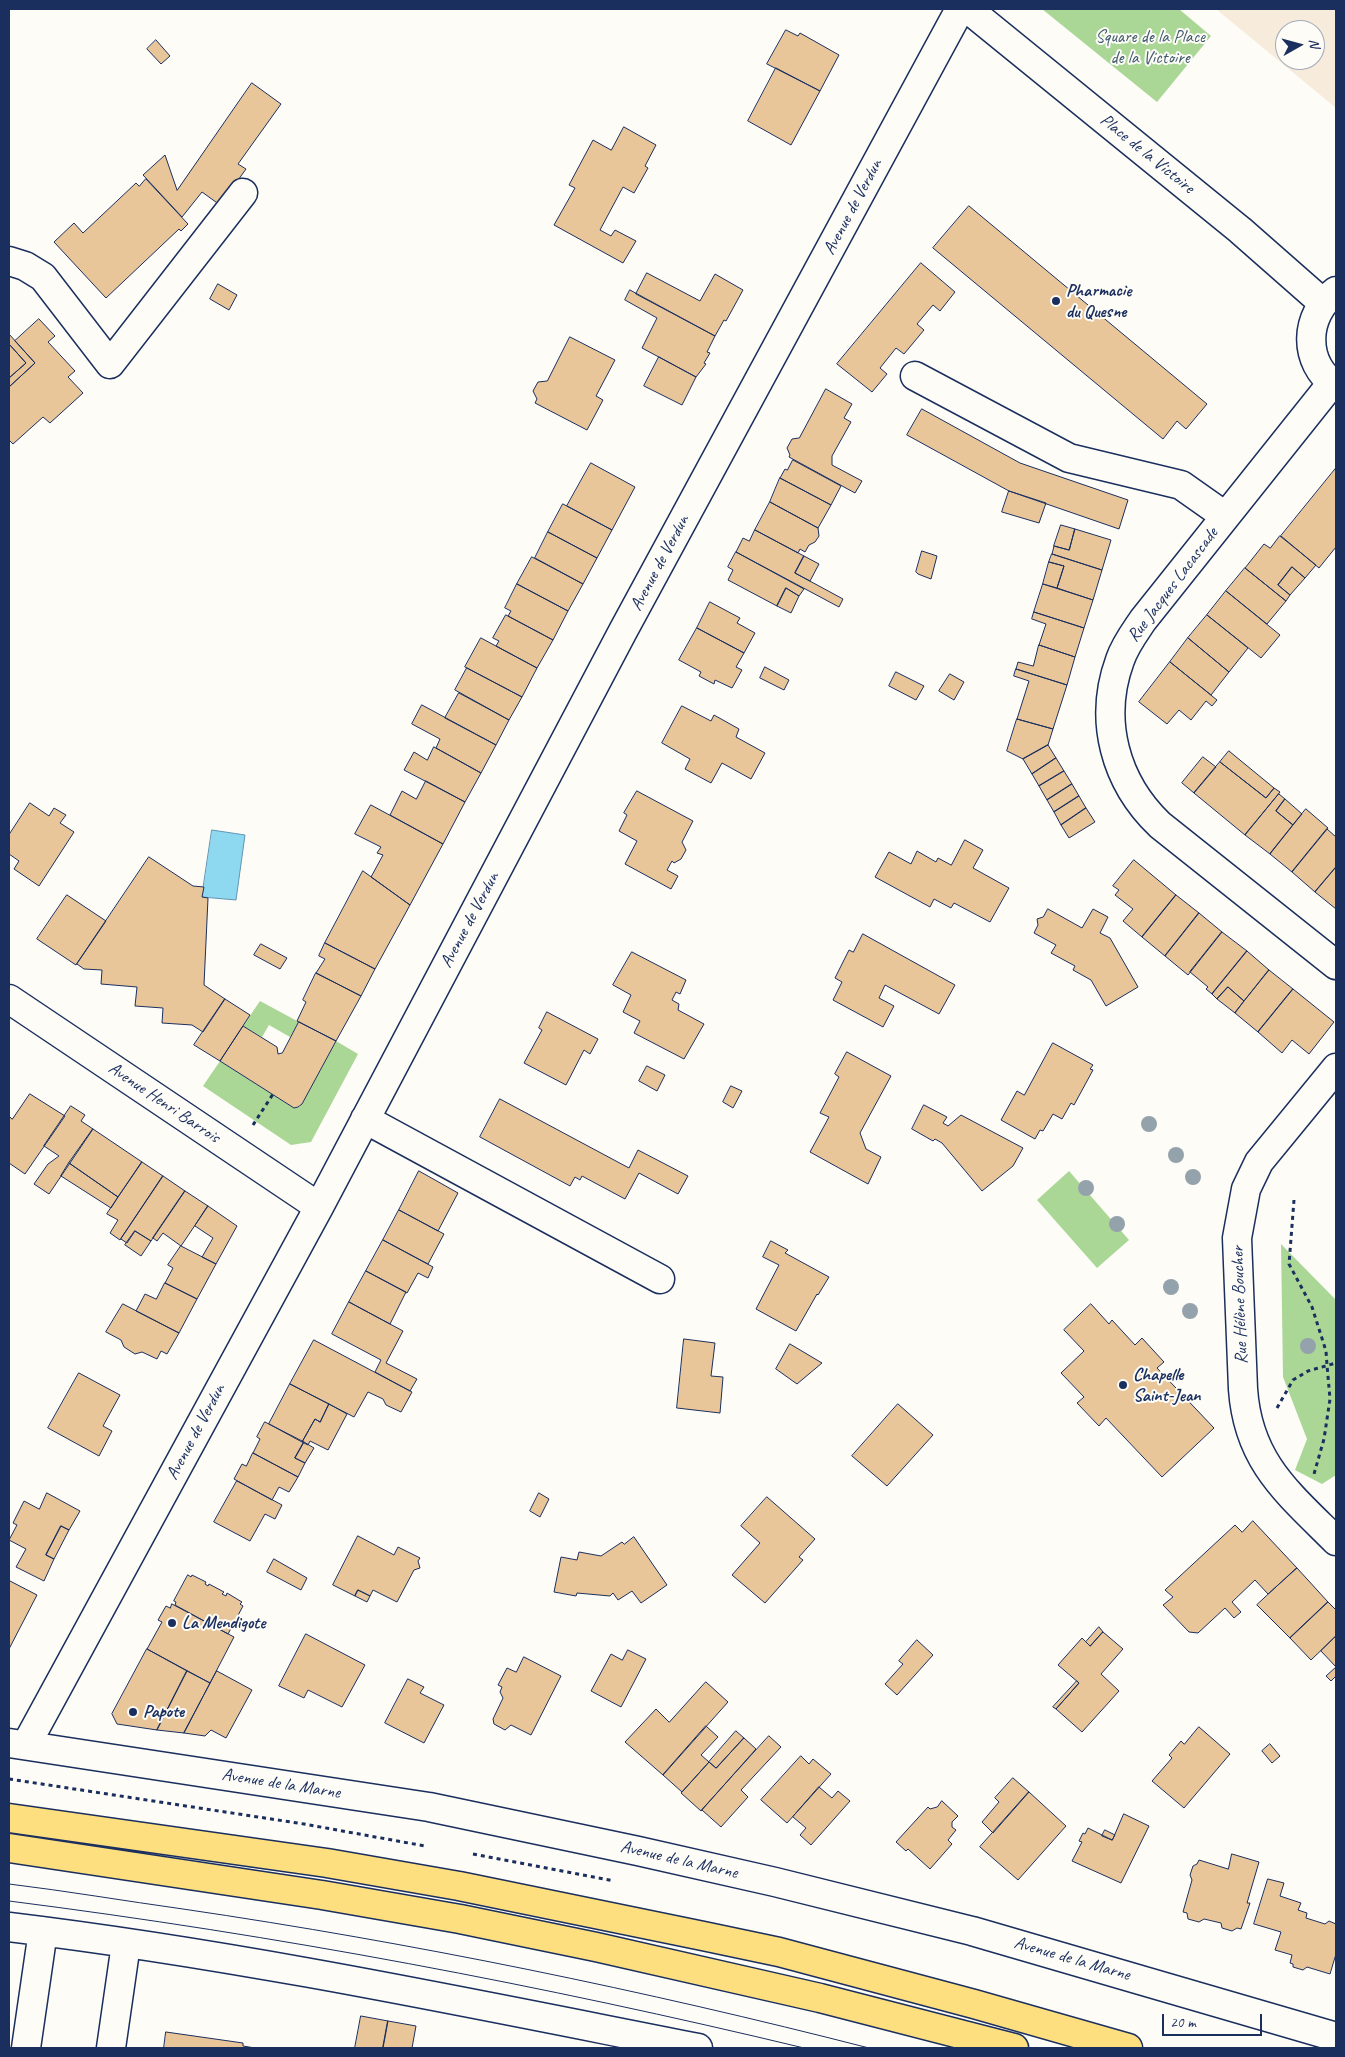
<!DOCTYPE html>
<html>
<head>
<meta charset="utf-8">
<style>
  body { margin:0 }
  #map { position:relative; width:1345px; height:2057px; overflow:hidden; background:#fdfcf7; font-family:Caveat,sans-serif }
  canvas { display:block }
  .frame { position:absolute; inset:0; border:10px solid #1b2f5e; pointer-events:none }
  .north { position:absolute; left:1275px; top:20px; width:50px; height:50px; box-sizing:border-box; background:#fdfcf7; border:1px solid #a3aaba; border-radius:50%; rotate:83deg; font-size:14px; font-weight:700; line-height:20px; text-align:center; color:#1b2f5e }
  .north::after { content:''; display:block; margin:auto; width:18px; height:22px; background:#1b2f5e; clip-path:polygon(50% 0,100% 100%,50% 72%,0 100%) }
  .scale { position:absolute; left:1162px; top:2014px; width:100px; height:22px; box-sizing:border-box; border:2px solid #1b2f5e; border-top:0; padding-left:6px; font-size:15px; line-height:18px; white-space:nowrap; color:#1b2f5e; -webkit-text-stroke:4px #fdfcf7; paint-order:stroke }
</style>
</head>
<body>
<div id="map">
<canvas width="1345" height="2057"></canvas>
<div class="frame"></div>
<div class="north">N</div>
<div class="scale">20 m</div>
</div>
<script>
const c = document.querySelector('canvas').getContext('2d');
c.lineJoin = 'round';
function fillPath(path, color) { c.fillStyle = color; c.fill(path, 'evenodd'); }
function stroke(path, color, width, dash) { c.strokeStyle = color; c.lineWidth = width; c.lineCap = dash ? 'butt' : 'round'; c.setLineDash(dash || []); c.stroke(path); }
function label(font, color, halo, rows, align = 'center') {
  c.font = font + ' Caveat,sans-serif'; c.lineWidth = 4; c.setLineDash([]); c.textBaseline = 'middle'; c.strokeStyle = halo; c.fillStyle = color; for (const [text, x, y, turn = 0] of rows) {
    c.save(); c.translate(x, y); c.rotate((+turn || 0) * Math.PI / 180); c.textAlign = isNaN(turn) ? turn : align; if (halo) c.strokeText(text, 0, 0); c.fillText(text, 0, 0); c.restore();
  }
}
fillPath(new Path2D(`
  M1216 9H1336V108ZM1285 30H1315V60H1285Z`), '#f7ecdb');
fillPath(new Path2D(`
  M1042 9H1179L1211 36 1157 102Z
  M260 1001 299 1022 290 1037 269 1025 262 1037 243 1026Z
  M336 1041 358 1054 311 1142 291 1145 203 1086 220 1061 294 1108 299 1107 302 1104Z
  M1069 1171 1129 1240 1097 1268 1037 1200Z
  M1281 1244 1336 1300V1475L1322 1484 1295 1470 1307 1439 1283 1377Z`), '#aad796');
const water = new Path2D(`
  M212 830 245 835 236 900 202 897Z`);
fillPath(water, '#8ed9ef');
stroke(water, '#6095b5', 1);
const building = new Path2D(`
  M786 30 798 36 800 33 839 55 820 91 767 64Z
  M156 40 170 56 161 64 147 49Z
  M776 68 820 91 791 145 748 121Z
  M252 83 281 104 238 164 246 169 220 205 202 192 182 217 143 175 165 155 177 190Z
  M624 127 656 145 645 166 648 168 634 193 623 187 600 230 611 236 615 230 636 241 623 263 554 225 575 188 569 185 593 140 611 150Z
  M146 179 188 224 181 231 179 229 106 298 54 242 74 223 83 233 136 183 139 186Z
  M969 206 1207 404 1186 429 1177 421 1163 439 933 248Z
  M921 263 955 292 940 311 933 305 917 324 924 330 904 354 896 348 880 368 887 374 872 392 837 364Z
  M647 273 700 301 715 274 743 290 726 321 724 320 715 336 636 294Z
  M218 284 237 295 229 310 210 299Z
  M630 290 715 336 707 352 710 353 704 363 706 364 696 377 642 348 657 318 625 300Z
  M39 319 55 336 48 342 75 371 68 377 83 393 50 423 43 417 13 444 9 440V387L35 363 15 341Z
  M9 334 35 363 9 387V378L26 363 9 344Z
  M570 337 615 360 596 396 603 400 587 430 535 403 537 399 533 391 538 382 547 381Z
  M9 344 26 363 9 378Z
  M659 357 696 377 682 405 644 386Z
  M826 389 852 404 844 418 851 422 832 456V465L862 481 855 493 789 457 790 455 787 448 792 439 799 438Z
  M922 409 1020 463 1128 500 1119 529 1009 491 907 435Z
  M793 460 841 486 831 505 780 478 785 469 787 470Z
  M591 463 635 487 612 530 567 506Z
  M1336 468V547L1319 568 1281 536Z
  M780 478 831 505 818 528 770 502Z
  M1009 491 1046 503 1039 523 1002 512Z
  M770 502 818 528 819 536 815 542 809 545 805 552 800 549 798 553 755 530Z
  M563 504 612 530 597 558 548 532Z
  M1061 525 1075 529 1069 550 1054 546Z
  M1075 529 1111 540 1102 570 1052 554 1054 546 1069 550Z
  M755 530 804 556 795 573 843 599 839 607 736 552 743 538 749 541Z
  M548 532 597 558 583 584 535 558Z
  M1280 536 1316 565 1305 578 1292 567 1278 585 1290 595 1286 601 1245 568 1264 544 1270 548Z
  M922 551 937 556 931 579 918 574 916 572Z
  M736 552 804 589 799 596 786 588 777 606 728 580 733 570 728 567Z
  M1052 554 1102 570 1093 600 1057 588 1064 566 1049 562Z
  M804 556 819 564 810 581 795 573Z
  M532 557 583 584 568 611 517 584Z
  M1049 562 1064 566 1057 588 1043 584Z
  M1292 567 1305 578 1290 595 1278 585Z
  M1245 568 1286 601 1267 624 1226 591Z
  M517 584 568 611 553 640 508 616 511 611 505 608Z
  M1043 584 1093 600 1084 628 1034 612Z
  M786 588 799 596 791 613 777 606Z
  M1226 591 1280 635 1261 658 1207 615Z
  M710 602 740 618 737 623 755 633 744 653 697 628Z
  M1034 612 1084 628 1075 657 1039 645 1046 624 1032 619Z
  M506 615 553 640 537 668 496 646 499 641 493 638Z
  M1207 615 1248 648 1229 672 1188 638Z
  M697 628 744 653 736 667 742 670 732 688 715 680 714 684 699 676 701 672 679 660Z
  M481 638 537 668 522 697 465 667Z
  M1188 638 1229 672 1211 695 1170 662Z
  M1039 645 1075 657 1067 685 1016 669 1018 662 1033 666Z
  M1170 662 1217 700 1212 706 1206 701 1191 720 1179 710 1167 724 1139 702Z
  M765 667 789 680 784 690 760 678Z
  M467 668 522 697 509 720 455 690Z
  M1016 669 1067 685 1053 729 1017 719 1029 681 1014 676Z
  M896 672 924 686 916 700 889 686Z
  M950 674 964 682 954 700 939 691Z
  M459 693 509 720 496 745 445 718Z
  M422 705 496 745 481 773 436 748 440 739 412 724Z
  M682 706 711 721 714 715 739 729 736 737 765 753 751 779 722 763 711 783 685 769 690 759 662 743Z
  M1017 719 1053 729 1048 745 1023 759 1007 751Z
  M1048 745 1056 758 1032 774 1023 759Z
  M434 747 481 773 465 802 404 770 414 752 427 760Z
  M1229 751 1274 788 1266 798 1220 762Z
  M1203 757 1216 767 1194 793 1182 783Z
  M1056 758 1064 771 1039 786 1032 774Z
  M1220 762 1266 798 1274 788 1280 792 1245 835 1194 793Z
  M1064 771 1072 784 1047 800 1039 786Z
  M426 781 465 802 443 844 390 815 402 791 416 799Z
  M1072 784 1079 796 1054 812 1047 800Z
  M637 791 693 821 682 842 686 850 681 859 674 863 672 861 667 870 678 876 671 889 625 864 637 841 619 831 627 815 624 813Z
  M1279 794 1285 799 1276 811 1293 825 1270 854 1245 835Z
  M1079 796 1086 808 1061 825 1054 812Z
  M1285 799 1302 814 1293 825 1276 811Z
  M30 803 49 816 54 808 66 815 60 823 74 832 39 886 14 869 19 861 9 854V835Z
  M371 805 443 844 410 905 371 877 383 855 377 853 381 847 355 834Z
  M1086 808 1095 822 1069 838 1061 825Z
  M1306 809 1328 828 1292 872 1270 854Z
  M1327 829 1336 837V867L1315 892 1292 872Z
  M965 840 983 850 973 868 1009 888 990 922 954 903 951 908 934 899 930 907 875 877 889 852 911 864 917 851 936 862 938 858 951 865Z
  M149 857 193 886 204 887 202 897 208 898 204 985 225 999 203 1032 192 1025 162 1023 163 1008 135 1006 137 987 101 984 102 970 84 969 77 964Z
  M1134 860 1176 895 1142 937 1123 921 1133 909 1115 895 1119 890 1113 886Z
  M1336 867V909L1315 892Z
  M363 871 410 905 375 969 325 943Z
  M67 895 106 921 76 965 37 939Z
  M1176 895 1199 913 1165 956 1142 937Z
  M1048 909 1082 928 1093 909 1108 917 1100 933 1110 938 1138 987 1106 1006 1091 980 1073 970 1075 966 1051 953 1056 945 1034 933 1038 925 1037 919 1043 917Z
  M1199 913 1222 932 1188 975 1165 956Z
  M1222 932 1247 951 1212 994 1206 989 1208 987 1190 972Z
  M863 934 955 985 939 1014 885 985 879 998 894 1006 883 1027 833 1000 842 982 835 978 849 950 853 952Z
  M325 943 375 969 361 996 316 973 325 959 319 956Z
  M261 944 287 958 280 969 254 955Z
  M1247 951 1269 970 1244 1001 1228 987 1217 999 1212 994Z
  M632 952 686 980 680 994 676 992 672 1000 679 1004 678 1010 704 1024 684 1059 634 1033 640 1021 623 1012 631 995 613 985Z
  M1269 970 1293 989 1258 1032 1235 1013Z
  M316 973 361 996 336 1041 297 1021 306 1002 303 1000Z
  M1228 987 1244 1001 1235 1013 1217 999Z
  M1293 989 1334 1022 1309 1054 1292 1040 1282 1053 1258 1032Z
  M225 999 250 1015 220 1061 194 1045Z
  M547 1012 598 1039 590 1054 584 1050 566 1085 524 1063 542 1030 539 1028Z
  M299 1022 336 1041 302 1104 298 1107 294 1108 220 1061 243 1026 277 1047 278 1054 282 1053Z
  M1053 1043 1093 1065 1090 1069 1093 1070 1074 1105 1071 1103 1062 1119 1053 1114 1043 1131 1040 1130 1035 1139 1001 1120 1017 1091 1024 1095Z
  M847 1052 891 1076 860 1133 866 1149 881 1157 868 1184 810 1152 829 1117 820 1113 839 1077 835 1074Z
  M647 1066 665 1075 657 1091 639 1081Z
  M731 1086 742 1091 733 1108 723 1102Z
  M30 1094 65 1116 25 1174 9 1163V1116L12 1119Z
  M500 1099 629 1168 638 1150 688 1176 678 1194 639 1173 625 1199 582 1176 580 1180 575 1177 570 1186 480 1137Z
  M924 1105 947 1117 943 1123 948 1126 961 1115 1023 1148 1013 1166 982 1191 942 1143 935 1139 933 1141 912 1129Z
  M71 1106 85 1115 81 1121 93 1129 49 1194 34 1184 48 1164 59 1156 44 1146Z
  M93 1129 142 1162 118 1197 69 1163Z
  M142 1162 163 1176 120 1240 110 1233 118 1220 107 1214Z
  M69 1163 118 1197 111 1208 61 1176Z
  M419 1171 458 1193 438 1231 399 1210Z
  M163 1176 185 1191 151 1241 135 1231 127 1243 121 1239Z
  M185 1191 208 1206 181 1246 163 1233 157 1241 153 1238Z
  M208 1206 237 1226 216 1264 202 1257 213 1238 195 1226Z
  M399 1210 444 1234 428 1264 383 1240Z
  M135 1231 151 1241 141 1256 125 1245Z
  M383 1240 433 1267 428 1278 418 1273 407 1293 366 1271Z
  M771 1241 788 1250 785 1253 829 1277 818 1295 817 1294 796 1331 756 1309 779 1265 763 1257Z
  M181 1246 216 1264 197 1299 165 1283 173 1268 168 1265Z
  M366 1271 406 1292 390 1324 349 1302Z
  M165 1283 197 1299 179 1333 136 1311 145 1294 156 1299Z
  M349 1302 403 1331 386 1363 417 1379 410 1391 375 1372 381 1360 332 1334Z
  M123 1304 179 1333 167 1354 161 1351 157 1359 142 1352 135 1354 124 1347 121 1340 106 1332Z
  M1091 1304 1109 1324 1112 1320 1135 1345 1142 1338 1164 1362 1157 1368 1214 1428 1162 1477 1106 1418 1099 1426 1077 1403 1084 1397 1061 1373 1084 1351 1064 1330Z
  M684 1339 715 1343 711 1376 723 1377 720 1413 677 1408Z
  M314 1340 412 1392 401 1412 386 1405 383 1399 368 1392 354 1417 290 1384Z
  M790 1344 822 1363 797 1384 776 1369Z
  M79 1373 120 1395 103 1426 112 1431 99 1456 48 1428Z
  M290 1384 329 1404 320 1422 315 1419 302 1442 269 1424Z
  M329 1404 347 1414 328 1450 310 1441 308 1445 302 1442 315 1419 320 1422Z
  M898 1404 933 1435 887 1486 852 1456Z
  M265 1422 304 1442 295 1458 305 1463 298 1477 253 1453 260 1439 257 1437Z
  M304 1442 314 1448 305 1463 295 1458Z
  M253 1453 298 1477 289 1492 279 1487 272 1500 234 1479 242 1464 246 1466Z
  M237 1481 282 1505 275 1519 265 1514 250 1541 214 1522Z
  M47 1493 80 1511 69 1530 61 1526 46 1555 54 1559 44 1581 16 1567 26 1549 9 1540 17 1525 13 1523 24 1501 39 1509Z
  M539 1493 549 1499 540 1517 530 1511Z
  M767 1497 815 1539 799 1557 803 1560 765 1603 732 1575 760 1543 741 1526Z
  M1253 1521 1297 1568 1268 1594 1255 1580 1232 1602 1241 1612 1234 1618 1225 1608 1198 1633 1189 1632 1163 1605 1173 1597 1165 1590 1235 1525 1242 1532Z
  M61 1526 69 1530 54 1559 46 1555Z
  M358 1536 394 1555 398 1547 420 1558 418 1561 420 1568 414 1570 397 1602 373 1590 370 1596 358 1590 355 1596 333 1585Z
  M634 1537 667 1585 641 1603 632 1591 618 1600 613 1593 610 1596 577 1593 576 1596 554 1592 561 1557 577 1560 579 1552 601 1556 622 1542 624 1544Z
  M274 1559 307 1578 301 1590 267 1572Z
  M1297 1568 1328 1602 1290 1638 1257 1605Z
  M188 1575 191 1577 192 1575 206 1582 205 1584 208 1586 209 1584 224 1592 222 1594 226 1596 227 1593 242 1602 240 1604 243 1606 228 1634 175 1605 176 1602 174 1601Z
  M10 1581 37 1595 9 1649V1583Z
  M358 1590 370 1596 367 1602 355 1596Z
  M1328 1602 1336 1610V1636L1311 1660 1290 1638Z
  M172 1604 234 1637 210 1683 147 1649 162 1622 158 1620 166 1606 170 1608Z
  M1099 1627 1103 1632 1090 1646 1086 1642Z
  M1103 1632 1123 1649 1101 1674 1119 1691 1082 1732 1056 1709 1079 1683 1058 1665 1082 1638 1090 1646Z
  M306 1634 365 1665 342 1707 308 1690 304 1698 279 1686Z
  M1336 1636V1676L1331 1681 1326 1676 1336 1667 1321 1651Z
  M917 1640 933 1655 897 1695 885 1684 903 1664 899 1661Z
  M147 1649 187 1671 157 1730 117 1724 112 1714Z
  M628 1650 646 1659 621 1707 591 1691 611 1654 622 1660Z
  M524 1657 561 1676 531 1735 511 1725 505 1730 494 1724 493 1719 503 1698 500 1692 502 1687 498 1685 507 1668 516 1672Z
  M187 1671 210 1683 184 1733 157 1730Z
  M217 1671 252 1690 226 1738 211 1730 205 1736 184 1733Z
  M408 1679 424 1687 420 1693 444 1705 424 1743 385 1723Z
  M1077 1681 1079 1683 1056 1709 1053 1707Z
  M706 1682 728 1702 663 1775 625 1742 656 1709 669 1722Z
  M706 1726 718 1737 701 1755 709 1762 682 1792 663 1775Z
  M1199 1727 1230 1754 1184 1808 1152 1781 1172 1758 1169 1755 1181 1741 1184 1744Z
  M736 1731 744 1738 716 1768 709 1762Z
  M769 1736 781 1747 741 1790 748 1797 721 1827 702 1810Z
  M744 1738 756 1749 701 1811 681 1793 709 1762 716 1768Z
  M1270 1744 1280 1756 1272 1763 1262 1751Z
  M801 1756 809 1764 813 1759 831 1774 787 1823 761 1800Z
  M1013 1778 1029 1792 993 1833 982 1822 999 1802 995 1798Z
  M819 1787 832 1798 838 1791 850 1801 811 1845 800 1835 806 1828 793 1817Z
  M1029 1792 1066 1826 1018 1880 980 1847Z
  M942 1801 958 1816 952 1822V1827L956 1830 948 1840 952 1844 930 1869 908 1849 906 1851 896 1842 928 1807 930 1809 937 1807Z
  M1124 1814 1149 1826 1121 1883 1072 1861 1082 1842 1079 1841 1083 1833 1085 1834 1088 1828 1112 1840Z
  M1105 1830 1115 1835 1112 1840 1102 1836Z
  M1232 1854 1259 1862 1247 1903H1250L1241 1929 1237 1928 1232 1931 1222 1928 1221 1923 1204 1919 1199 1922 1188 1919 1187 1913 1183 1912 1192 1880 1190 1875 1193 1866 1197 1864 1199 1860 1228 1869Z
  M1268 1879 1284 1883 1280 1896 1301 1903 1298 1910 1307 1913 1306 1918 1325 1924 1329 1921 1336 1924V1954L1330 1974 1307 1967 1303 1970 1293 1967V1964L1290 1963 1292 1955 1275 1950 1281 1932 1254 1924Z
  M361 2016 388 2021 383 2048H355Z
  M388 2021 416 2026 412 2048H383Z
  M166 2032 243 2043V2046L255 2048H164Z`);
fillPath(building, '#e9c69a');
stroke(building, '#1b2f5e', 1);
const minor = new Path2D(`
  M968 9 1240 230 1323 303
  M9 261 25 266 43 277 110 364 243 193
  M1336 291C1304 315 1302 362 1336 386
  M915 376 1069 458 1181 485 1225 516
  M1332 383 1143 620C1135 632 1125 645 1120 660 1098 720 1115 782 1160 825L1336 965
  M9 999 319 1207
  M1336 1068 1259 1162 1246 1189 1237 1238 1243 1389C1248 1462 1288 1493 1336 1541
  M365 1119 660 1279
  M9 1743 429 1807 638 1851 775 1882 972 1931 1336 2037
  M26 1745 319 1207 623 631 960 9
  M9 1927C241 1955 469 2003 698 2048
  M26 2048 43 1931
  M111 2048 126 1944`);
const major = new Path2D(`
  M9 1818 327 1863 459 1886 703 1936 779 1952 974 2004 1128 2048
  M9 1848 322 1895 460 1919 596 1947 820 1998 1014 2048`);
stroke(minor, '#1b2f5e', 31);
stroke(major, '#1b2f5e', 31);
stroke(new Path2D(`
  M253 1125 273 1094
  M1294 1200 1289 1264 1312 1307 1326 1351 1327 1365 1330 1399 1324 1439 1314 1474
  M1277 1408 1293 1380 1308 1371 1336 1363
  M9 1779 304 1824 425 1846
  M473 1854 614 1881`), '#1b2f5e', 3, [4, 4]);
stroke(minor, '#fdfcf7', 28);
stroke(major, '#fedf80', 28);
stroke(new Path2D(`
  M9 1884C67 1891 125 1901 183 1909 414 1943 643 1990 869 2048
  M9 1901C277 1935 542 1985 804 2048`), '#1b2f5e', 1);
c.fillStyle = '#94a2ab';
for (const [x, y] of [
  [1149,1124],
  [1176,1155],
  [1193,1177],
  [1086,1188],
  [1117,1224],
  [1171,1287],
  [1190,1311],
  [1308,1346]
]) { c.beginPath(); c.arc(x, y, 8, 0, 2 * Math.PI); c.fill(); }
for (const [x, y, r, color] of [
  [1056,301,5,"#1b2f5e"],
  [1123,1385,5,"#1b2f5e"],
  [172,1623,5,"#1b2f5e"],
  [133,1712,5,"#1b2f5e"]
]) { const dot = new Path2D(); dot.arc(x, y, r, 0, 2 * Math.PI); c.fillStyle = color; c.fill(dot); stroke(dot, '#fdfcf7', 2); }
label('18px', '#3f596c', '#fdfcf7', [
  ["Square de la Place",1150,37],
  ["de la Victoire",1150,58]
]);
label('18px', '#1b2f5e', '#fdfcf7', [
  ["Place de la Victoire",1147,154,39],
  ["Avenue de Verdun",853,207,-62],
  ["Avenue de Verdun",660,563,-62],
  ["Rue Jacques Lacascade",1173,585,-53],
  ["Avenue de Verdun",470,920,-62],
  ["Avenue Henri Barrois",164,1103,34],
  ["Rue Hélène Boucher",1240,1305,-92],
  ["Avenue de Verdun",196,1432,-62],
  ["Avenue de la Marne",281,1784,9],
  ["Avenue de la Marne",679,1860,13],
  ["Avenue de la Marne",1072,1959,16]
]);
label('bold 18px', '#1b2f5e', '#fdfcf7', [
  ["Pharmacie",1066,291],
  ["du Quesne",1066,312],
  ["Chapelle",1133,1375],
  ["Saint-Jean",1133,1396],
  ["La Mendigote",182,1623],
  ["Papote",143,1712]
], 'left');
</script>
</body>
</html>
